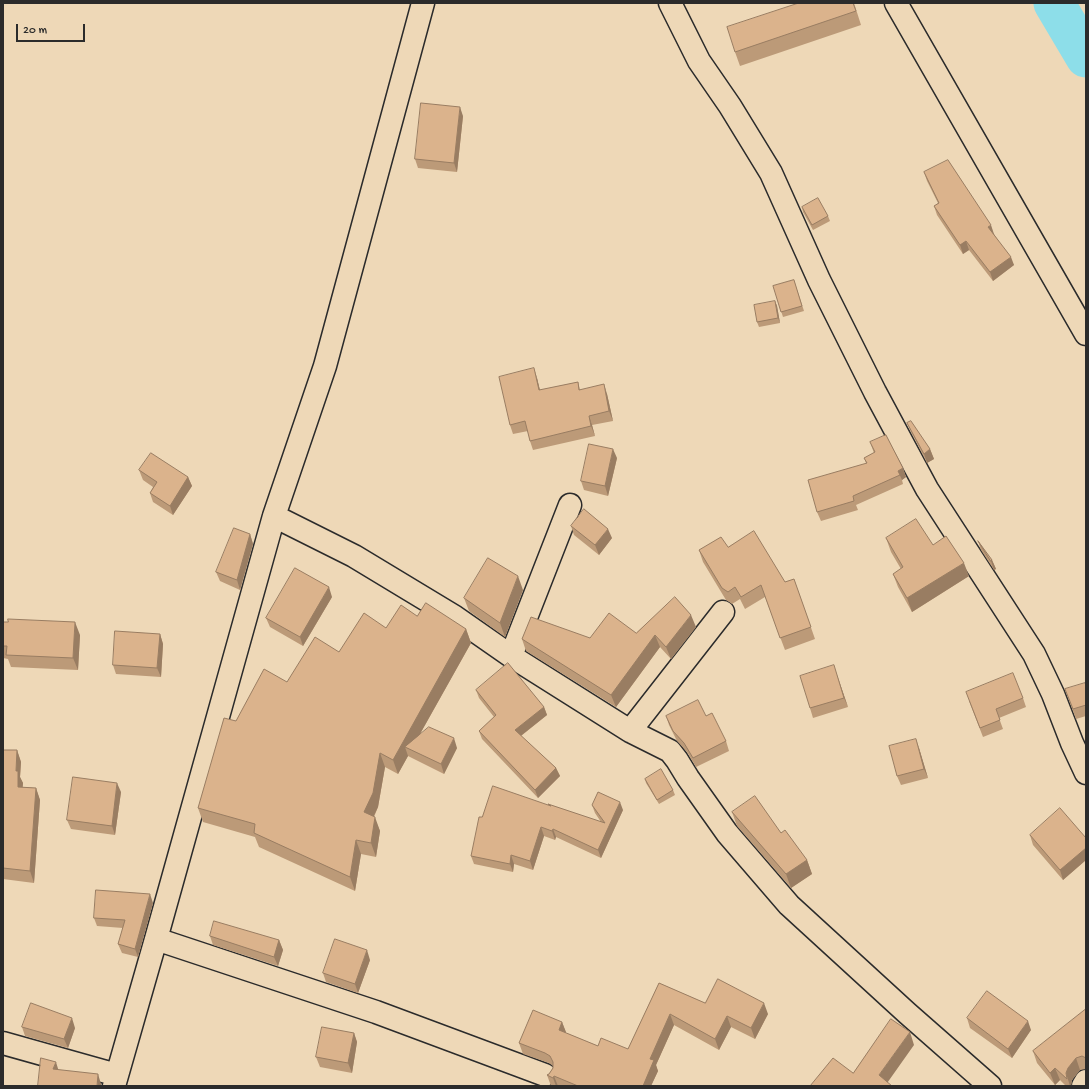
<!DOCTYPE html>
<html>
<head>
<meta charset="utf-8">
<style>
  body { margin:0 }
  #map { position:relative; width:1089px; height:1089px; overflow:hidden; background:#eed8b7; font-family:"Gochi Hand",sans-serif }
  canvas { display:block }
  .frame { position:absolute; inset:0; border:4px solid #2b2b2b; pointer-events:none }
  .scale { position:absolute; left:16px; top:24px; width:69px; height:18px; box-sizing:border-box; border:2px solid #2b2b2b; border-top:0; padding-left:5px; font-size:12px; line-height:14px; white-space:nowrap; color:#2b2b2b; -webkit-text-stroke:3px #eed8b7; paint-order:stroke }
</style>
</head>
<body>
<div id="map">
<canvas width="1089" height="1089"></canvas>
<div class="frame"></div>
<div class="scale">20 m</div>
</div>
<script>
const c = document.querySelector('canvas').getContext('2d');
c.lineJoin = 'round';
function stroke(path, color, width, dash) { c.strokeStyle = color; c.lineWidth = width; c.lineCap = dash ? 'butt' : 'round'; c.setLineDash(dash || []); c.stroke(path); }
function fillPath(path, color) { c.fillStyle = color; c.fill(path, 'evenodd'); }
stroke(new Path2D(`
  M1054 3 1086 57`), '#8ddee9', 41);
const minor = new Path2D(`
  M670 3 699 61 730 106 771 173 819 280 875 392 927 489 1034 654 1053 694 1072 743 1086 773
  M274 516 354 556 455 617 511 656 630 731 670 751 677 760 688 778 727 833 789 905 907 1013 990 1086
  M511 656 570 505
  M630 731 723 612
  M156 939 376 1012 545 1075
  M3 1043 117 1075
  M114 1086 156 939 274 516 325 366 423 3
  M1083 1086 1086 1081`);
const major = new Path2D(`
  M896 3 1086 334`);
stroke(minor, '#2b2b2b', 25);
stroke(major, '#2b2b2b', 25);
stroke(minor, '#eed8b7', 22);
stroke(major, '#eed8b7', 22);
fillPath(new Path2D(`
  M854 3 861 25 740 66 735 52Z
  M463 116 457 172 418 168 415 159Z
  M924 172 994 234 1014 265 993 281 969 250 963 254 937 215 934 206 938 203 927 181Z
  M802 207 828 216 830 221 813 230 803 212Z
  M794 280 804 311 783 317 773 286Z
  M775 301 777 306 780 323 759 327 757 322Z
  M537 378 540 390 578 382 580 390 607 394 613 421 592 425 595 436 533 450 530 441 528 431 513 434 510 425Z
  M907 423 930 449 934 459 927 463 911 432Z
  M870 442 903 468 906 477 902 480 903 484 856 505 858 510 821 521 817 512 866 463 864 458 874 453Z
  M617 458 608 496 584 490 581 481Z
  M139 470 188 477 192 486 173 515 153 502 150 493 153 487 143 480Z
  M571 526 612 538 599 555 574 535Z
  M250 534 253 544 240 590 220 581 216 572Z
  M886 538 933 545 969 576 912 612 898 587 893 574 901 569 891 552Z
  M978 541 992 560 996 569 994 570 981 550Z
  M728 547 785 582 794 579 815 639 785 650 765 597 745 609 740 599 732 604 726 600 703 562 699 550Z
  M523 590 505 637 469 611 464 598Z
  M332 597 303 646 270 627 266 618Z
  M417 616 466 629 471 643 420 734 457 748 444 774 408 756 398 774 385 767 378 807 374 817 380 831 376 857 361 854 355 891 259 847 255 837 203 822 198 808 236 721 287 682 339 652 386 628Z
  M3 622 80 635 78 670 11 667 8 659 3 658Z
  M696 627 671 659 660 647 616 707 526 651 522 639 590 638Z
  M160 634 163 644 161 677 116 674 113 665Z
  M837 675 848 707 813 718 810 708Z
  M1086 685V716L1076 719 1065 689Z
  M476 690 544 707 547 715 521 736 556 768 560 776 538 798 482 739 479 731 494 717 479 698Z
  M1023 698 1026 707 999 718 1003 729 983 737 969 701Z
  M666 716H706L726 741 729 751 696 767 687 752 677 741 669 725Z
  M919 748 928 778 901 785 897 776Z
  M3 750H17L21 762 20 777 23 783 22 787 36 788 40 800 34 883 3 879Z
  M645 779 673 790 675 795 659 804 646 783Z
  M121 792 115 835 71 829 67 820Z
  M548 804 601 822 595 813 592 805 623 810 601 858 556 837 555 840 544 836 533 870 514 864 513 872 474 864 471 856 482 817 549 806Z
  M732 812 781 833 807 860 812 874 791 888 737 826Z
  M1030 835 1086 838V860L1063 880 1033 845Z
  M153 903 138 957 122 953 118 944 123 928 97 926 94 918Z
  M210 936 279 940 283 950 278 966 213 945Z
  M370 960 358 993 326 982 323 973Z
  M659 983 705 1003 768 1014 755 1039 731 1027 719 1050 674 1025 656 1065 658 1071 651 1086H551L547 1075 549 1074 553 1068V1066L549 1063 523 1054 519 1043 562 1022 566 1033 598 1046 628 1049Z
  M1086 1009V1069L1080 1070 1072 1080 1071 1086H1066L1060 1080 1055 1085 1037 1063 1033 1051Z
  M967 1018 1031 1030 1012 1058 970 1028Z
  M22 1027 75 1028 68 1048 25 1036Z
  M354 1033 357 1042 352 1073 320 1067 316 1057Z`), '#bc9a78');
fillPath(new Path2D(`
  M460 107 463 116 457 172 454 163Z
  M991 225 994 234 991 235 988 227Z
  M966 241 969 250 963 254 960 245Z
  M1011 257 1014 265 993 281 990 272Z
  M775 301 777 306 780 323 778 318Z
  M534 368 537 378 542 399 539 390Z
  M604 384 607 394 613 421 609 411Z
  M589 416 592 425 595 436 591 426Z
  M613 449 617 458 608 496 605 486Z
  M930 449 934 459 927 463 924 454Z
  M903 468 906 477 902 480 898 471Z
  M188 477 192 486 173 515 170 506Z
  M608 529 612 538 599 555 595 545Z
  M250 534 253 544 240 590 237 580Z
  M992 560 996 569 994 570 991 561Z
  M964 563 969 576 912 612 907 598Z
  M518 576 523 590 505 637 500 623Z
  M329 587 332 597 303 646 300 637Z
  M691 615 696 627 671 659 666 647Z
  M75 622 80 635 78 670 73 658Z
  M466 629 471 643 411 750 405 747 408 756 398 774 393 760Z
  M160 634 163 644 161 677 157 668Z
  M655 635 660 647 616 707 611 695Z
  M834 665 837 675 848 707 844 698Z
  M544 707 547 715 518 738 515 730Z
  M454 738 457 748 444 774 441 764Z
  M916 739 919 748 928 778 924 769Z
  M17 750 21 762 20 777 23 783 22 798 18 787 16 771Z
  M380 753 385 767 378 807 369 826 364 812Z
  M556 768 560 776 538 798 535 790Z
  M117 783 121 792 115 835 112 826Z
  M36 788 40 800 34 883 30 871Z
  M620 802 623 810 601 858 598 850Z
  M375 817 380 831 376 857 371 843Z
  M541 827 544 836 533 870 530 861Z
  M553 829 556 837 555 840 552 831Z
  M356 840 361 854 355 891 350 877Z
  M1086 848V860L1063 880 1060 870Z
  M511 855 514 864 513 872 510 864Z
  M807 860 812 874 791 888 786 874Z
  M150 894 153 903 138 957 135 949Z
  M279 940 283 950 278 966 274 957Z
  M367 950 370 960 358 993 355 984Z
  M764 1003 768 1014 755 1039 751 1028Z
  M670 1014 674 1025 656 1065 658 1071 651 1086H643L650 1059Z
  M727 1016 731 1027 719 1050 715 1039Z
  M72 1018 75 1028 68 1048 64 1039Z
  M1028 1021 1031 1030 1012 1058 1008 1049Z
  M562 1022 566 1032 563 1041 559 1030Z
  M910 1032 914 1045 885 1086 879 1075Z
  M354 1033 357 1042 352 1073 348 1063Z
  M1076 1058 1080 1070 1072 1080 1071 1086H1070L1066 1073 1068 1068Z
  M56 1062 59 1072 53 1069Z
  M1055 1068 1060 1080 1055 1085 1050 1073Z
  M98 1074 101 1084V1086H97Z
  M554 1076 558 1086H556L553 1078Z`), '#997d62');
const building = new Path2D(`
  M799 3H853L856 11 735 52 727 27Z
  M421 103 460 107 454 163 415 159Z
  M948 160 991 225 988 227 1011 257 990 272 966 241 960 245 934 206 939 203 924 172Z
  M818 198 828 216 812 225 802 207Z
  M794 280 802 306 781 312 773 286Z
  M775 301 778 318 757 322 754 305Z
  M534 368 539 390 578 382 579 390 604 384 609 411 589 416 591 426 530 441 525 421 510 425 499 377Z
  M911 421 930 449 924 454 907 423Z
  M886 435 903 468 898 471 900 475 853 496 854 501 817 512 808 480 867 463 864 458 875 452 870 442Z
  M589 444 613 449 605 486 581 481Z
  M151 453 188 477 170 506 150 493 157 482 139 470Z
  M584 509 608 529 595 545 571 526Z
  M916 519 933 545 946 536 964 563 907 598 893 574 903 567 886 538Z
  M234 528 250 534 237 580 216 572Z
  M754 531 785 582 794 579 811 627 780 638 761 585 741 597 735 587 728 592 722 588 699 550 721 537 728 547Z
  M978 541 992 560 991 561Z
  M488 558 518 576 500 623 464 598Z
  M295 568 329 587 300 637 266 618Z
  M675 597 691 615 666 647 655 635 611 695 522 639 531 617 590 638 609 613 636 633Z
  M426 603 466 629 393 760 380 753 373 793 364 812 375 817 371 843 356 840 350 877 254 833 255 824 198 808 224 718 236 721 264 669 287 682 315 637 339 652 364 613 386 628 401 605 417 616Z
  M8 619 75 622 73 658 6 655 7 646H3V622H8Z
  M115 631 160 634 157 668 113 665Z
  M508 663 544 707 515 730 556 768 535 790 479 731 496 715 476 690Z
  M834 665 844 698 810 708 800 676Z
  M1013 673 1023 698 996 709 1000 720 980 728 966 692Z
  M1085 683 1086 686V705L1073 709 1065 689Z
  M698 700 706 716 712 713 726 741 693 758 684 743 673 731 666 716Z
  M429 727 454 738 441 764 405 747Z
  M916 739 924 769 897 776 889 746Z
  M3 750H17L16 771H18V787L36 788 30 871 3 868Z
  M661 769 673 790 657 800 645 779Z
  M73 777 117 783 112 826 67 820Z
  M493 786 551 806 548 804 605 823 592 805 598 792 620 802 598 850 553 829 552 831 541 827 530 861 511 855 510 864 471 856 479 817H482Z
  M755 796 781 833 785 830 807 860 786 874 732 812Z
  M1060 808 1086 838V848L1060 870 1030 835Z
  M96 890 150 894 135 949 118 944 125 920 94 918Z
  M214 921 279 940 274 957 210 936Z
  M335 939 367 950 355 984 323 973Z
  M718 979 764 1003 751 1028 727 1016 715 1039 670 1014 650 1059 654 1060 643 1086H578L554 1076 553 1078 547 1075 549 1074 553 1068V1062L550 1056 545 1053 519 1043 533 1010 562 1022 559 1030 598 1046 601 1038 628 1049 659 983 705 1003Z
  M987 991 1028 1021 1008 1049 967 1018Z
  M31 1003 72 1018 64 1039 22 1027Z
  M1086 1009V1058L1082 1056 1076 1058 1068 1068 1066 1073 1067 1079 1055 1068 1050 1073 1033 1051Z
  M891 1019 910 1032 879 1075 892 1086H810L833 1058 853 1073Z
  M322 1027 354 1033 348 1063 316 1057Z
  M41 1058 56 1062 53 1069 98 1074 97 1086H38Z`);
fillPath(building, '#dbb38c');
stroke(building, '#997d62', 1);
</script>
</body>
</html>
